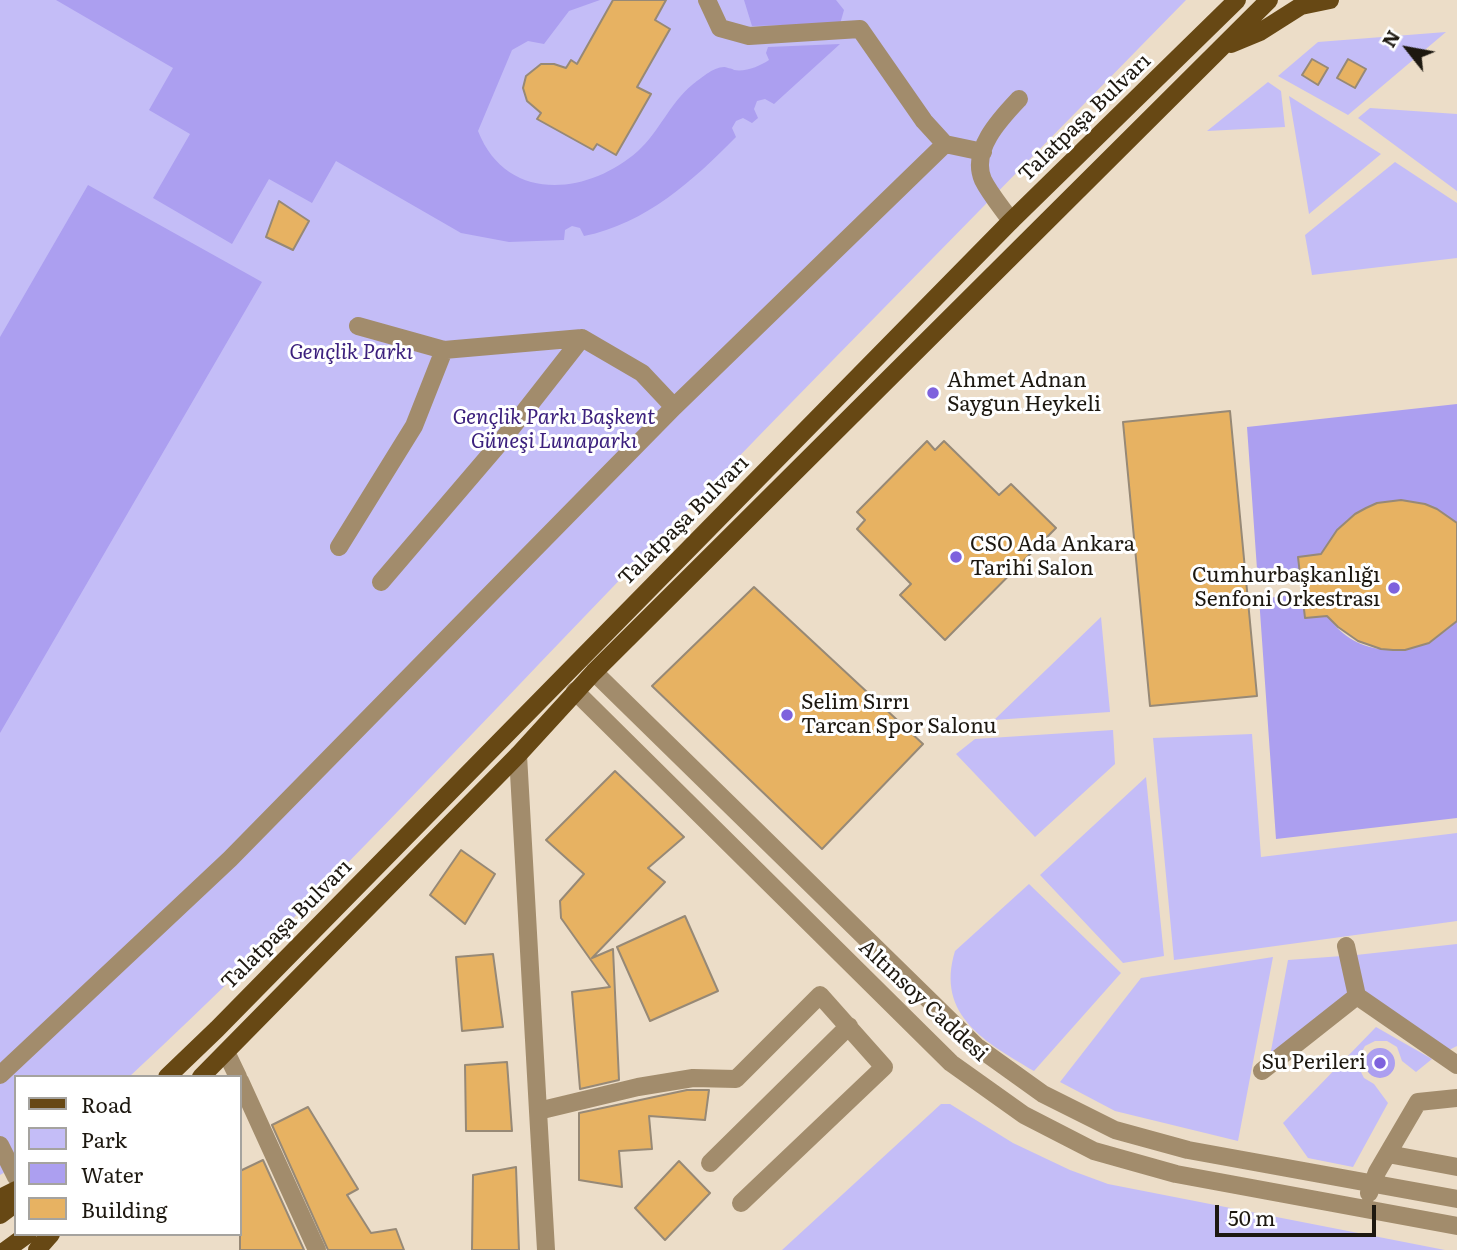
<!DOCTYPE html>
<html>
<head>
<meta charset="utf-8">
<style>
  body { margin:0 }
  #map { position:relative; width:1457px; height:1250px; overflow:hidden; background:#ecddc8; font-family:Literata,serif }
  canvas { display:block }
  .legend { position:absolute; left:14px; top:1075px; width:228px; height:161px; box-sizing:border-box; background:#fff; border:2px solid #a5a39f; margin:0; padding:9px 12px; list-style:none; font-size:21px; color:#1d1810 }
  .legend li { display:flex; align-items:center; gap:14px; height:35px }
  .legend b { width:35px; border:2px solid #a5a39f }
  .north { position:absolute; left:1373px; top:14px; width:70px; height:70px; -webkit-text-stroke:5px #fff; paint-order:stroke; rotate:301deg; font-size:19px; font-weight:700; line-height:28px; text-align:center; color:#1d1810 }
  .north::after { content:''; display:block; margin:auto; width:24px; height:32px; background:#1d1810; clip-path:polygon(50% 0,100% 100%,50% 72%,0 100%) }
  .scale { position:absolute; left:1215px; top:1205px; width:161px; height:32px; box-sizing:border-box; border:4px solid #1d1810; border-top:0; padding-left:9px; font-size:21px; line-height:24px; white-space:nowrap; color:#1d1810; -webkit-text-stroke:5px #fff; paint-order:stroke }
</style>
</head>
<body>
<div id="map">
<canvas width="1457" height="1250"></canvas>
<ul class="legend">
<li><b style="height:9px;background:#674814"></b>Road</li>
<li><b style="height:19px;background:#c4bdf7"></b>Park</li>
<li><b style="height:19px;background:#ac9ff0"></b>Water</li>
<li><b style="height:19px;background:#e7b262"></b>Building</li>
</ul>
<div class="north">N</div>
<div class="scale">50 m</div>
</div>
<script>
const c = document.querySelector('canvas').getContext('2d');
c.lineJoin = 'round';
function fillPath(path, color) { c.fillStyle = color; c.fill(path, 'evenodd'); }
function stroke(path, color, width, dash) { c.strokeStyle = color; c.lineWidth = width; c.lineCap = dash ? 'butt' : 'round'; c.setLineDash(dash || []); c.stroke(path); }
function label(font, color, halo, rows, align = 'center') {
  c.font = font + ' Literata,serif'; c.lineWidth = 6; c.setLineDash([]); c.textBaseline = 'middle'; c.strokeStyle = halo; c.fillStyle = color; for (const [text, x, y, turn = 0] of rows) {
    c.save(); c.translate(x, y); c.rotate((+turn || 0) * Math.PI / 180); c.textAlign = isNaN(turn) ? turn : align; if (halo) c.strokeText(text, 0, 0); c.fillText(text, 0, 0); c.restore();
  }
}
fillPath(new Path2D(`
  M0 0H1186C1002 188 817 375 635 564 468 737 305 914 129 1077H16V1166L0 1175Z
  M1446 32 1348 115 1278 76 1318 42Z
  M1268 82 1281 91 1285 127 1207 131Z
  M1289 96 1381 154 1309 214Z
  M1370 108 1457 114V191L1358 118Z
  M1395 162 1457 203V258L1312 275 1305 235Z
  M1101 617 1110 712 994 720Z
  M1113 730 1115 764 1035 837 956 754 975 739Z
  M1252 734 1261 857 1457 833V921L1174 960 1153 738Z
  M1146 777 1164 956 1123 963 1040 875Z
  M1029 884 1121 973 1034 1071C987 1043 935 1016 955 951Z
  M1457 944V1046L1449 1050 1363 994 1356 955Z
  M1342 956 1348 993 1270 1056 1288 960Z
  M1273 957 1238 1141 1115 1111 1060 1082 1141 978Z
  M1376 1027 1432 1059 1416 1072 1402 1061 1397 1047 1387 1041H1375L1365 1046 1359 1057V1068L1364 1078 1374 1084 1388 1103 1353 1167 1308 1158 1283 1123Z
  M941 1104H950L1013 1143 1070 1170 1108 1184 1445 1250H782Z`), '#c4bdf7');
fillPath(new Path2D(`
  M56 0H600L569 11 544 44 528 41 512 50 478 131C506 203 587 196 638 151 659 132 670 103 692 85 700 79 713 67 724 67 725 67 733 69 734 70 746 72 760 66 769 60L766 53 768 47 840 44 774 104 765 99 757 101 754 109 758 118 752 123 743 118 736 121 732 128 736 137C694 180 645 224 584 236L580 228 572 226 565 230 564 240 509 242 461 233 336 161 312 203 269 179 232 244 153 198 190 134 149 110 173 68Z
  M744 0H836L844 10 840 24 752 26Z
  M88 185 262 282 0 733V337Z
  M1457 404V523C1407 481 1342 500 1320 561L1314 555 1298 557 1305 618 1322 616 1320 599C1323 605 1326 613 1330 619 1361 663 1423 656 1457 621V818L1276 839 1247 427Z
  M1365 1063a15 15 0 1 1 30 0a15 15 0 1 1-30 0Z`), '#ac9ff0');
fillPath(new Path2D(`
  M1300 576 1302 593 1256 600 1255 582Z`), '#ecddc8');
const building = new Path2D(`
  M613 0H666L655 20 670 29 637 87 651 94 616 155 597 144 593 150 537 119 541 113 527 101 523 88 526 76 541 64H554L566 68 571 60 577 64Z
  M1312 59 1328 68 1318 85 1302 75Z
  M1348 59 1366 69 1355 88 1337 78Z
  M279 201 309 221 293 250 266 237Z
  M1230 411 1257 696 1150 706 1123 422Z
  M927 441 935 450 944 441 999 495 1011 484 1056 528 945 640 900 595 911 584 857 529 865 520 857 512Z
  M1401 500 1425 504 1437 509 1457 523V621L1429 643 1405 650H1393L1381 649 1358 641 1338 627 1327 616 1305 618 1298 557 1321 554 1337 530 1355 514 1366 508 1377 503Z
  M754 587 923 744 822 849 652 686Z
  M615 771 684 837 648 868 665 882 592 958 613 949 619 1080 580 1089 572 992 610 987 561 918 560 901 584 874 546 840Z
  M461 850 495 874 465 924 430 895Z
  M685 916 718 991 650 1021 617 947Z
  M493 954 503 1027 462 1031 456 957Z
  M507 1062 512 1131H466L465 1065Z
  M687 1090H709L705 1120 649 1116 652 1149 619 1151 622 1187 579 1180V1113Z
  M308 1107 358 1189 347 1195 371 1233 396 1229 404 1250H328L272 1125Z
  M263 1160 304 1250H240V1171Z
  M679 1161 710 1193 665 1240 635 1208Z
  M516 1167 519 1250H472L473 1175Z`);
fillPath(building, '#e7b262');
stroke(building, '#978976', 2);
stroke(new Path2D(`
  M707 0 720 28 749 36 860 29 924 121 945 144 983 152
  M1011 221C1002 208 990 194 983 180 970 150 1001 118 1019 99
  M358 326 444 350 582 338 642 373 674 407
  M339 547 414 426 444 350
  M381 582 499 444 582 338
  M594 672 976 1046 1043 1094 1115 1130 1188 1150 1457 1199
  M575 691 951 1063 1024 1115 1094 1151 1176 1174 1457 1226
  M518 755 538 1111 638 1087 693 1078 736 1079 820 995 884 1067 741 1203
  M1357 996 1457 1065
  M226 1052 238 1077
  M1262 1071 1357 996 1346 946
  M0 1075 230 859 674 407 945 144
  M240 1081 317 1250
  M538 1111 546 1250
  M0 1145 16 1177
  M1388 1154 1457 1167
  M710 1163 849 1026
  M1369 1193 1377 1172 1418 1102 1457 1098`), '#a28c6c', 18);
stroke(new Path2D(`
  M1231 44 1260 32 1301 6 1330 0
  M167 1077 217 1029 1011 221 1237 0
  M201 1077 518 755 594 672 1269 0
  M0 1198 16 1190
  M0 1215 16 1203
  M6 1250 28 1234
  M37 1250 51 1234`), '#674814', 18);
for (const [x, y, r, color] of [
  [933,393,7,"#7e62dd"],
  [956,557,7,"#7e62dd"],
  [1394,588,7,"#7e62dd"],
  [787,715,7,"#7e62dd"],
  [1380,1063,7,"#7e62dd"]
]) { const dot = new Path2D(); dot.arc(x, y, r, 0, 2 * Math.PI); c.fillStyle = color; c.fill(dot); stroke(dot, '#fff', 2.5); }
label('21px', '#1d1810', '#fff', [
  ["Talatpaşa Bulvarı",1085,118,-44],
  ["Talatpaşa Bulvarı",684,521,-45],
  ["Talatpaşa Bulvarı",287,925,-45],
  ["Altınsoy Caddesi",923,1001,43]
]);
label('italic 21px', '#3c207d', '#fff', [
  ["Gençlik Parkı",351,353],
  ["Gençlik Parkı Başkent",554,418],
  ["Güneşi Lunaparkı",554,442]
]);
label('21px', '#1d1810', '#fff', [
  ["Ahmet Adnan",947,381],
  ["Saygun Heykeli",947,405],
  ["CSO Ada Ankara",970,545],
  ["Tarihi Salon",970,569],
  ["Cumhurbaşkanlığı",1380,576,"right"],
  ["Senfoni Orkestrası",1380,600,"right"],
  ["Selim Sırrı",801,703],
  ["Tarcan Spor Salonu",801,727],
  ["Su Perileri",1366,1063,"right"]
], 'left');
</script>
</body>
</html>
